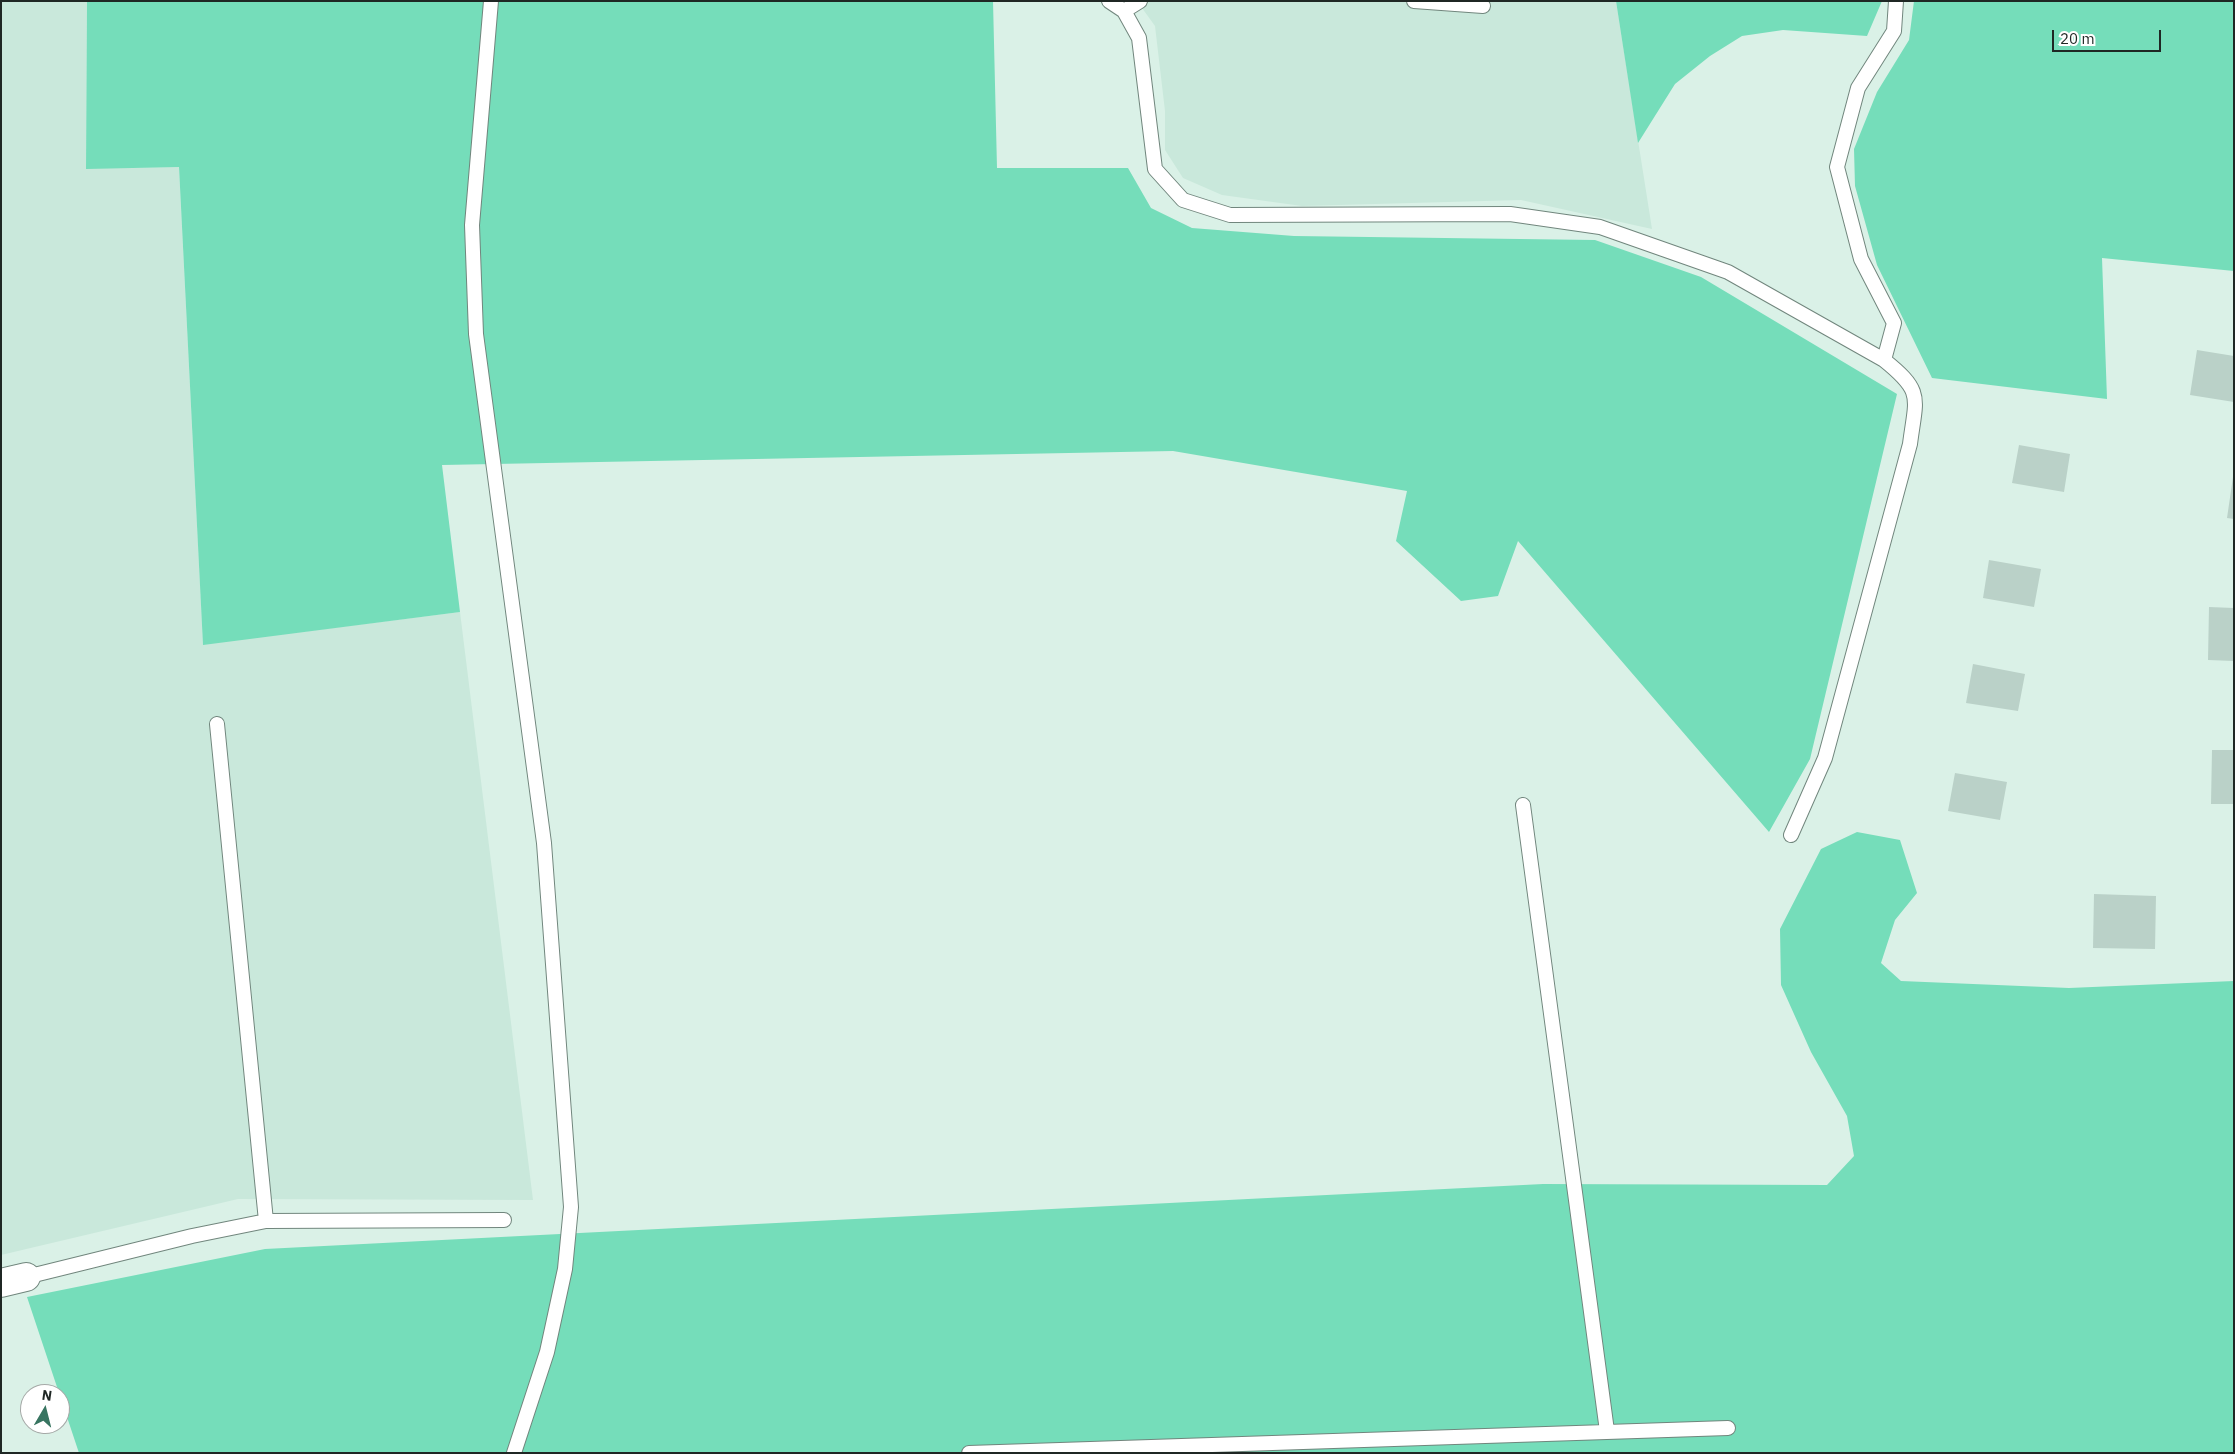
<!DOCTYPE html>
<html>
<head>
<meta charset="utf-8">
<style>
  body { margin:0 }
  #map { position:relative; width:2235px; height:1454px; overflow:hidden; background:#daf1e7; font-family:"IBM Plex Sans",sans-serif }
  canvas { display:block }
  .frame { position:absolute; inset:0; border:2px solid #1f2724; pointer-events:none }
  .north { position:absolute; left:20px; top:1384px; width:50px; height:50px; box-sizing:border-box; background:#fff; border:1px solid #a5a9a7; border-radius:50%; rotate:8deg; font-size:14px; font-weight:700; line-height:20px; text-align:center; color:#1f2724 }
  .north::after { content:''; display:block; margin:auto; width:18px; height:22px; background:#387561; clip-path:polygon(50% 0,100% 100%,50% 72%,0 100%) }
  .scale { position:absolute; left:2052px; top:30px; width:109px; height:22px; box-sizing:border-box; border:2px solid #1f2724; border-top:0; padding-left:6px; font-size:15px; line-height:18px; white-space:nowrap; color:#1f2724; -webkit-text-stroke:4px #fff; paint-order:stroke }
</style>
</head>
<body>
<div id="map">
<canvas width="2235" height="1454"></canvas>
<div class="frame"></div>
<div class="north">N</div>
<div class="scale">20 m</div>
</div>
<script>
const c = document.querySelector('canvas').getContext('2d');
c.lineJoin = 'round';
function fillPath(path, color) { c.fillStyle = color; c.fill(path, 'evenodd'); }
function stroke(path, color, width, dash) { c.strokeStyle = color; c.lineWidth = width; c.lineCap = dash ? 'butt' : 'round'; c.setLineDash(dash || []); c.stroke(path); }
fillPath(new Path2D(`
  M1 1H87L86 168 179 167 203 644 460 612 533 1200 238 1199 1 1255Z
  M1137 1H1616L1652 229 1521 200 1302 206 1222 195 1183 178 1165 150V111L1155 26Z`), '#c9e8db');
fillPath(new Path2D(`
  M87 1H993L997 168H1128L1151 208 1192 228 1294 236 1595 240 1701 277 1897 394 1810 759 1769 832 1518 541 1498 596 1461 601 1396 541 1407 491 1173 451 442 465 460 612 203 645 179 167 86 169Z
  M1616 1H1882L1867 36 1783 30 1742 36 1710 56 1675 84 1638 143Z
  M1914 1H2234V271L2102 258 2107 399 1932 378 1877 265 1855 186 1854 149 1877 92 1909 40Z
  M1857 832 1900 840 1917 893 1895 920 1881 963 1901 981 2069 988 2234 981V1453H79L27 1297 265 1249 1543 1184 1827 1185 1854 1156 1847 1116 1811 1052 1781 985 1780 929 1821 849Z`), '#75ddba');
fillPath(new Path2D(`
  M2197 350 2234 356V402L2190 395Z
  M2019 445 2070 454 2064 492 2012 483Z
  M2233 477H2234V519L2227 518Z
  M1989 560 2041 569 2034 607 1983 598Z
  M2209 607 2234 608V661L2208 660Z
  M1973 664 2025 674 2018 711 1966 703Z
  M2212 750H2234V804H2211Z
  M1955 773 2007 782 2000 820 1948 811Z
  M2094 894 2156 896 2155 949 2093 948Z`), '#bad1c8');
const lane = new Path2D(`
  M491 1 472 225 476 334 544 843 571 1207 565 1269 547 1352 514 1453
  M1109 1 1124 11 1139 38 1155 169 1183 200 1230 215 1510 214 1600 227 1728 272 1884 360 1894 323 1861 259 1837 167 1858 88 1894 31 1896 1
  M1414 1 1483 6
  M1124 11 1140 1
  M217 724 266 1221
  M1523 805 1607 1431
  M1791 835 1825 758 1910 444C1916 397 1924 392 1884 360
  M26 1277 192 1236 266 1221 504 1220
  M969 1453 1728 1428`);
const street = new Path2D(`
  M1 1283 26 1277`);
stroke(lane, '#71867d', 16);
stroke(street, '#71867d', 30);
stroke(lane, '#fff', 14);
stroke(street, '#fff', 28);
</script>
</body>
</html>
